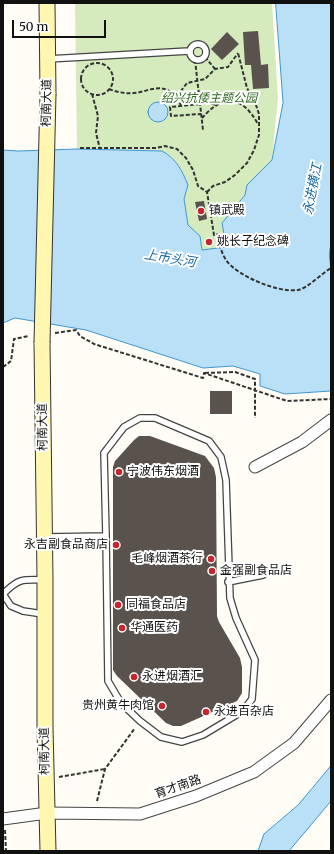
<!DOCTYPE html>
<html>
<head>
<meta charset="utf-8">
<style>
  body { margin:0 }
  #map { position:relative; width:334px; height:854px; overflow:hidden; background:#fffdf5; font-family:Merriweather,serif }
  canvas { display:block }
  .frame { position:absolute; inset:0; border:4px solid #111; pointer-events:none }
  .scale { position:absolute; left:12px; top:20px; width:94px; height:18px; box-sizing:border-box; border:2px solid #111; border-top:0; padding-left:5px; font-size:12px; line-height:14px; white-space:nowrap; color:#111; -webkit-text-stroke:3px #fff; paint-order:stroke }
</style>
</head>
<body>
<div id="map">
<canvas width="334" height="854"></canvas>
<div class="frame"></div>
<div class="scale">50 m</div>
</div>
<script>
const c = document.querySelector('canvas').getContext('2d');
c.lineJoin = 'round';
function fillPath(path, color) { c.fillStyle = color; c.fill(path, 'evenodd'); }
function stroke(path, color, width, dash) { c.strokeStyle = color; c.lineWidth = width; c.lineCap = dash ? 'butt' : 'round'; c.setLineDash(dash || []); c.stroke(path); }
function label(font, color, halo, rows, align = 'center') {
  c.font = font + ' Merriweather,"Noto Sans SC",serif'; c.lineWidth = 4; c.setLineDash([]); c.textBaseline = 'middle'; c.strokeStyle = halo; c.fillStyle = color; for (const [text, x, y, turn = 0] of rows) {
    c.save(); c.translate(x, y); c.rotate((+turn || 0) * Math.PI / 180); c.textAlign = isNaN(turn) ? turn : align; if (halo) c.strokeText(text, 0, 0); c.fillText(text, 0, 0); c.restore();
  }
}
fillPath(new Path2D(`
  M75 3H272L278 98 272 160 247 185 245 195 222 223 226 247 202 250 200 236 188 226 184 199 188 185C180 167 176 153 154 150L77 149Z`), '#d5ebbd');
const water = new Path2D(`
  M276 3H331V246C328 253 330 261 331 268V391L285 394 260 386V374L233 366 203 368 86 330 15 318 3 323V150L18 151 77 149 162 151C177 159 182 171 188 185L184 199 188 225 200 236 202 250 226 247 222 223 245 195 247 185 272 160 283 103Z
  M148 112a10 10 0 1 1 20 0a10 10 0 1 1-20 0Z
  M331 766V801L289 851H258L264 834 298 805Z`);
fillPath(water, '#b9e0f7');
stroke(water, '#3f96cf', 1);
fillPath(new Path2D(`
  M258 31 261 65 268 64 269 88 253 89 251 65H245L243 32Z
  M227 32 239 44 222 60 211 49Z
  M204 201 207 219 199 221 195 202Z
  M210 391H232V414H210Z
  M139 436H150L205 456 214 468 216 477 217 616 219 622 240 658 242 667V693L237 701 181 726H173L166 723 117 676 113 670V467L115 461 134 440Z`), '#5a524d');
const lane = new Path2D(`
  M190 52a8 8 0 1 1 16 0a8 8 0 1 1-16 0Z
  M48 59 189 51
  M140 418H155L209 441 221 457 226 480 230 598 236 618 255 660 252 699 243 711 203 735 182 742 161 737 140 721 121 703 108 681 106 536 104 453 124 427Z
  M45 537 106 536
  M228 582 263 575
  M3 594 11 606 23 611 43 614
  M3 594C19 578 23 579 45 580`);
const street = new Path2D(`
  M255 467 302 442 331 420
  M3 819 47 813 140 814 196 796 254 772 294 743 331 700`);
const secondary = new Path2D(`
  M47 3 48 94
  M42 343 45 580V727L48 851`);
stroke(lane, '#444', 8);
stroke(street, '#444', 13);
stroke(secondary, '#333', 17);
stroke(new Path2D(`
  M205 57 215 69
  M195 60 203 130
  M81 79a16 16 0 1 1 32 0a16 16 0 1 1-32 0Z
  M109 89C117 92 125 94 134 93 140 93 146 90 152 89 167 86 176 93 181 106
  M92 94 98 116 96 133 100 149
  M177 96 187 83 205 79 215 69 228 67 238 53
  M200 100 216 105
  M200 104 170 107 171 116 201 114
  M202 118C206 114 211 108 217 105 236 94 249 108 258 124
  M80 148H156L165 146 177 149 186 158 193 170 198 186 207 192 214 235 218 234C219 244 221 252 226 260 237 276 278 293 298 290 308 288 321 274 331 268
  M207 192 213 186 225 182 235 175 247 163 254 150 259 135V114L256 105 247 88 238 53
  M55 333 76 330 80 336 94 344 203 378 204 373 287 401 331 399
  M3 367 11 361 14 339 29 336
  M205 373 235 372 255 379V418
  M59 777 105 769
  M97 801 105 769 135 728
  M5 830 6 851`), '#333', 2, [4, 2]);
stroke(lane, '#fff', 5.5);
stroke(street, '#fff', 11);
stroke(secondary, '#fff6b0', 15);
const secondaryBridge = new Path2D(`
  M42 343 48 94`);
stroke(secondaryBridge, '#333', 17, []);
stroke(secondaryBridge, '#fff6b0', 15);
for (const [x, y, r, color] of [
  [201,211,4,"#c4262e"],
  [209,242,4,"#c4262e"],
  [119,472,4,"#c4262e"],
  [116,545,4,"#c4262e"],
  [211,559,4,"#c4262e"],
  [212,571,4,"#c4262e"],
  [118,605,4,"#c4262e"],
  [122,628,4,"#c4262e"],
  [134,677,4,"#c4262e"],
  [162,706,4,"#c4262e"],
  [206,712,4,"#c4262e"]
]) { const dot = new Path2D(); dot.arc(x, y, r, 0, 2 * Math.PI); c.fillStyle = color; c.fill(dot); stroke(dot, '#fff', 1.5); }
label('italic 12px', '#2f6b1f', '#fff', [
  ["绍兴抗倭主题公园",209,99]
]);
label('12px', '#111', '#fff', [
  ["柯南大道",47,103,-89],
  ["柯南大道",43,427,-91],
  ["柯南大道",45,751,-91],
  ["育才南路",178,787,-19]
]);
label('12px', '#111', '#fff', [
  ["镇武殿",209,211],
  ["姚长子纪念碑",217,242],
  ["宁波伟东烟酒",127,472],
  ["永吉副食品商店",108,545,"right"],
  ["毛峰烟酒茶行",203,559,"right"],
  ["金强副食品店",220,571],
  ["同福食品店",126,605],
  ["华通医药",130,628],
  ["永进烟酒汇",142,677],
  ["贵州黄牛肉馆",154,706,"right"],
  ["永进百杂店",214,712]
], 'left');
label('italic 13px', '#1768a6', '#fff', [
  ["永进横江",313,189,-79],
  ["上市头河",170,259,9]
]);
</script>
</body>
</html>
